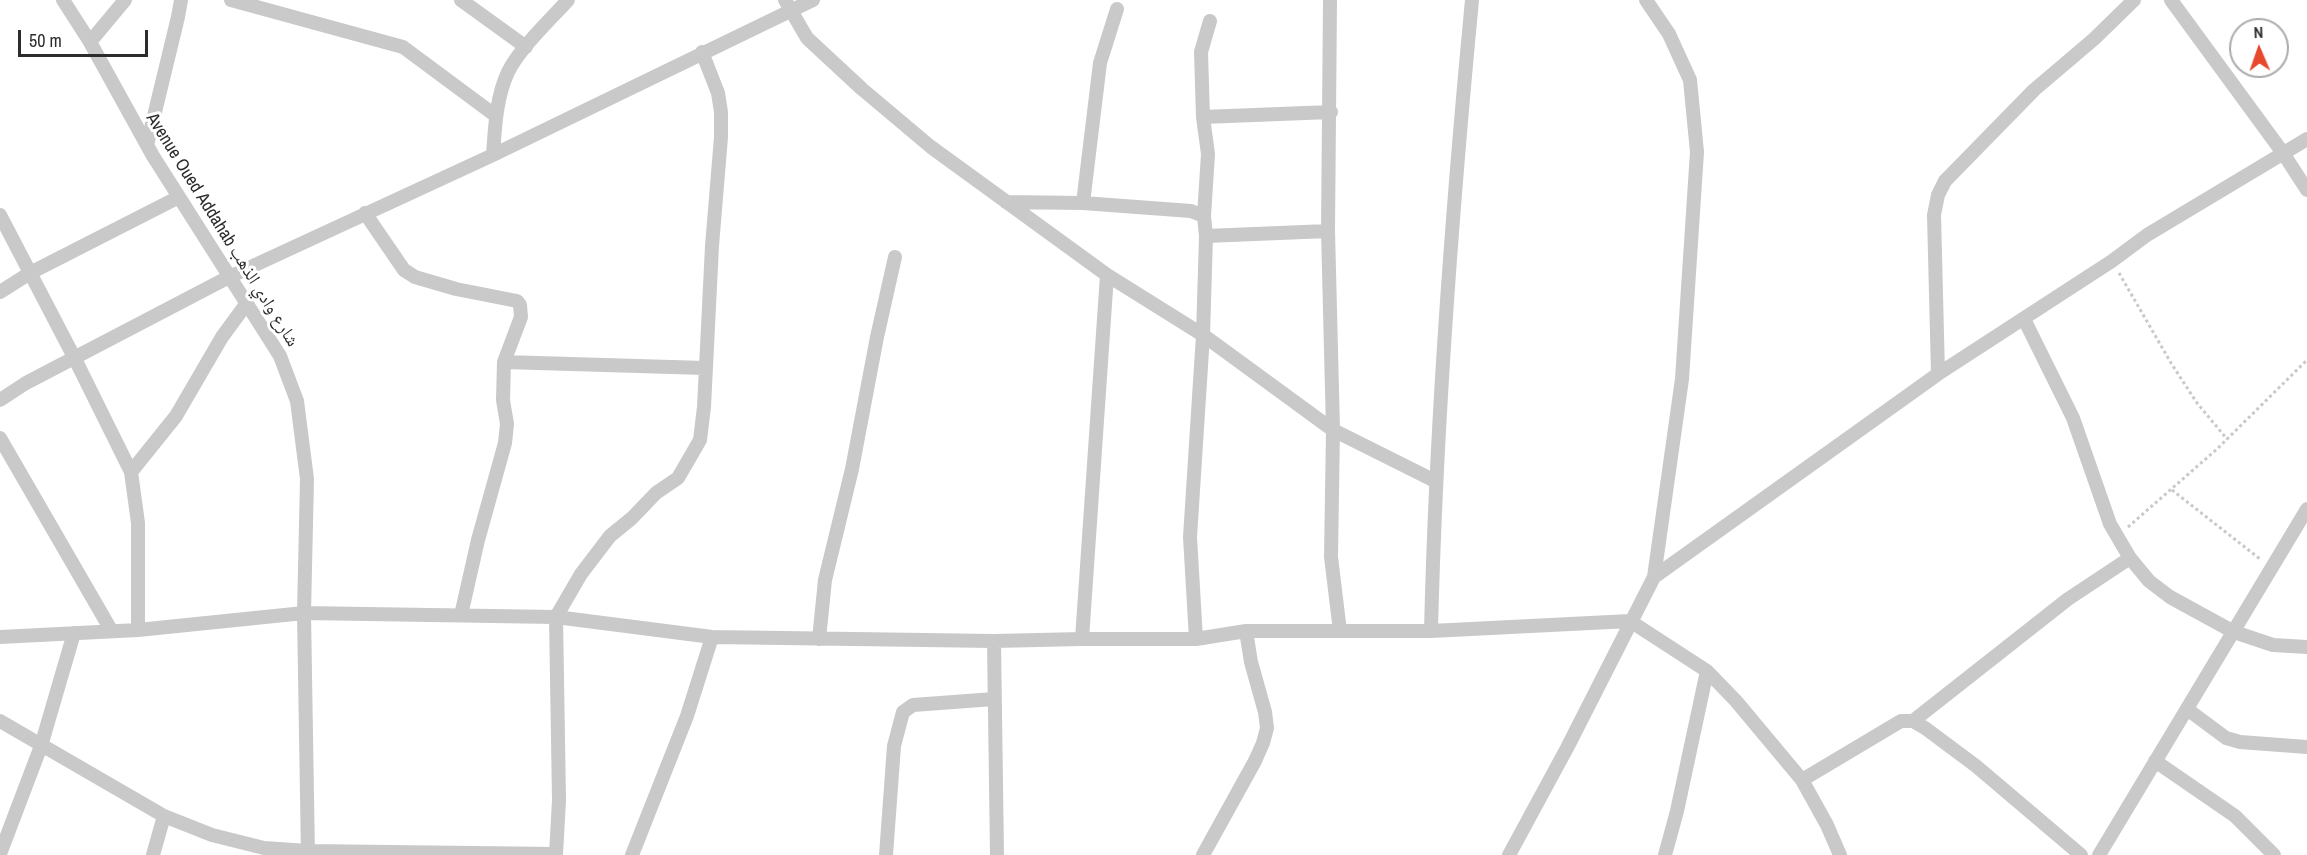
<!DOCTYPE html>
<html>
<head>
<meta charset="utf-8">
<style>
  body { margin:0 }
  #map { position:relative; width:2307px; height:855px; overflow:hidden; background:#fff; font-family:"Archivo Narrow",sans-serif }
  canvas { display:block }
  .north { position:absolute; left:2229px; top:18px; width:60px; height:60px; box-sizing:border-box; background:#fff; border:2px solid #ababab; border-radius:50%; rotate:358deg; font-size:16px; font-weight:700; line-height:24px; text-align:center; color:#2c2c2c }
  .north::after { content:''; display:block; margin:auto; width:21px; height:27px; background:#e6492b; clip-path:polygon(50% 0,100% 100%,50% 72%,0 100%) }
  .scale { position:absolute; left:18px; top:30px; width:130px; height:27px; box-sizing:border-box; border:3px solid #2c2c2c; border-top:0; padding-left:8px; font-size:18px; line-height:21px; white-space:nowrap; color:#2c2c2c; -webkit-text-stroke:4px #fff; paint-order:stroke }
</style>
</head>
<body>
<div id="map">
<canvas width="2307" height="855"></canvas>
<div class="north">N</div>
<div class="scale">50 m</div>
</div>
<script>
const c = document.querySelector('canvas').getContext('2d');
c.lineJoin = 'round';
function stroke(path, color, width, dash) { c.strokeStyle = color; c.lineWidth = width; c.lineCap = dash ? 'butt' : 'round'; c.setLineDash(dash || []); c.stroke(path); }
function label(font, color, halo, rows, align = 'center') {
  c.font = font + ' "Archivo Narrow","Noto Naskh Arabic",sans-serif'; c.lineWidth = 6; c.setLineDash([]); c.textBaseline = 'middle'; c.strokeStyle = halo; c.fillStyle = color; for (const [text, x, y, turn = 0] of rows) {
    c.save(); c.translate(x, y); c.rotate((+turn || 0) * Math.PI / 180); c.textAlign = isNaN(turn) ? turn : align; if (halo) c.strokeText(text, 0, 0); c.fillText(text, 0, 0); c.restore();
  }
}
stroke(new Path2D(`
  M2119 273 2171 363 2197 403 2227 439
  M2172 490 2260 559
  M2128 527 2217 449 2307 360`), '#c9c9c9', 3, [3, 3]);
stroke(new Path2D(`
  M63 0 90 42 153 156 280 356 297 401 307 479 304 613 308 855
  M231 0 403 47 496 116
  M461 0 526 47
  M785 0 807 38 862 89 931 147 1107 275 1203 335 1333 430 1435 481
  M1330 0 1328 231 1333 430 1331 557 1340 631
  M1646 0 1669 34 1690 80 1697 152 1682 379 1654 577
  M2171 0 2283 153 2307 190
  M90 42 125 0
  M1203 117 1331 112
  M147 145 178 17 181 0
  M493 155C495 127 496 98 508 72 520 48 549 21 568 0
  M1006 202 1083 203 1191 211 1204 216 1206 236 1203 335 1190 537 1196 639
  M1083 203 1100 63 1117 9
  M365 213 404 270 415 277 456 289 517 301 520 305 521 317 504 362 503 400 507 424 505 443 478 540 461 615
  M0 215 75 359 131 472 138 523V630
  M1204 216 1208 154 1203 117 1201 52 1210 21
  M1206 236 1328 231
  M0 292 30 273 179 197
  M2024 319 2073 418 2110 524 2130 558 2149 581 2170 597 2234 632 2273 645 2307 647
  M504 362 705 368
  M1938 374 1934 215 1938 195 1945 181 2034 90 2094 39 2134 0
  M0 400 26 383 229 277 493 155 813 0
  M0 438 111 630
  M131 472 176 416 222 337 247 303
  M1431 631C1436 421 1452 210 1472 0
  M0 637 138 630 304 613 556 617 712 637 994 641 1082 639H1196L1246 631H1431L1630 621 1707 671 1736 701 1802 780 1827 825 1840 855
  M819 639 825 580 852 469 877 337 895 257
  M1082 639 1107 275
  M994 641 997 855
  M2187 709 2226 738 2240 742 2307 747
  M0 721 164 816 212 835 264 848 308 851 556 854
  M1913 721 2068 599 2130 558
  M2155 761 2235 816 2274 855
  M1802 780 1901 721H1913L1925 728 1976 766 2081 855
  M0 854 41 746 74 633
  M153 855 164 816
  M556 855 559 800 556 617 581 574 610 536 632 518 656 493 678 478 700 440 704 407 712 246 721 137V112L718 93 702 52
  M632 855 687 716 712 637
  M886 855 894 746 903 712 913 705 994 699
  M1203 855 1255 761 1263 743 1267 728 1265 712 1251 662 1246 631
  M1509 855 1567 748 1654 577 1938 374 2112 261 2147 235 2307 139
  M1665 855 1677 811 1707 671
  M2099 855 2307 509`), '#c9c9c9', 14);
label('18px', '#2c2c2c', '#fff', [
  ["Avenue Oued Addahab شارع وادي الذهب",222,230,58]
]);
</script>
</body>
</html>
